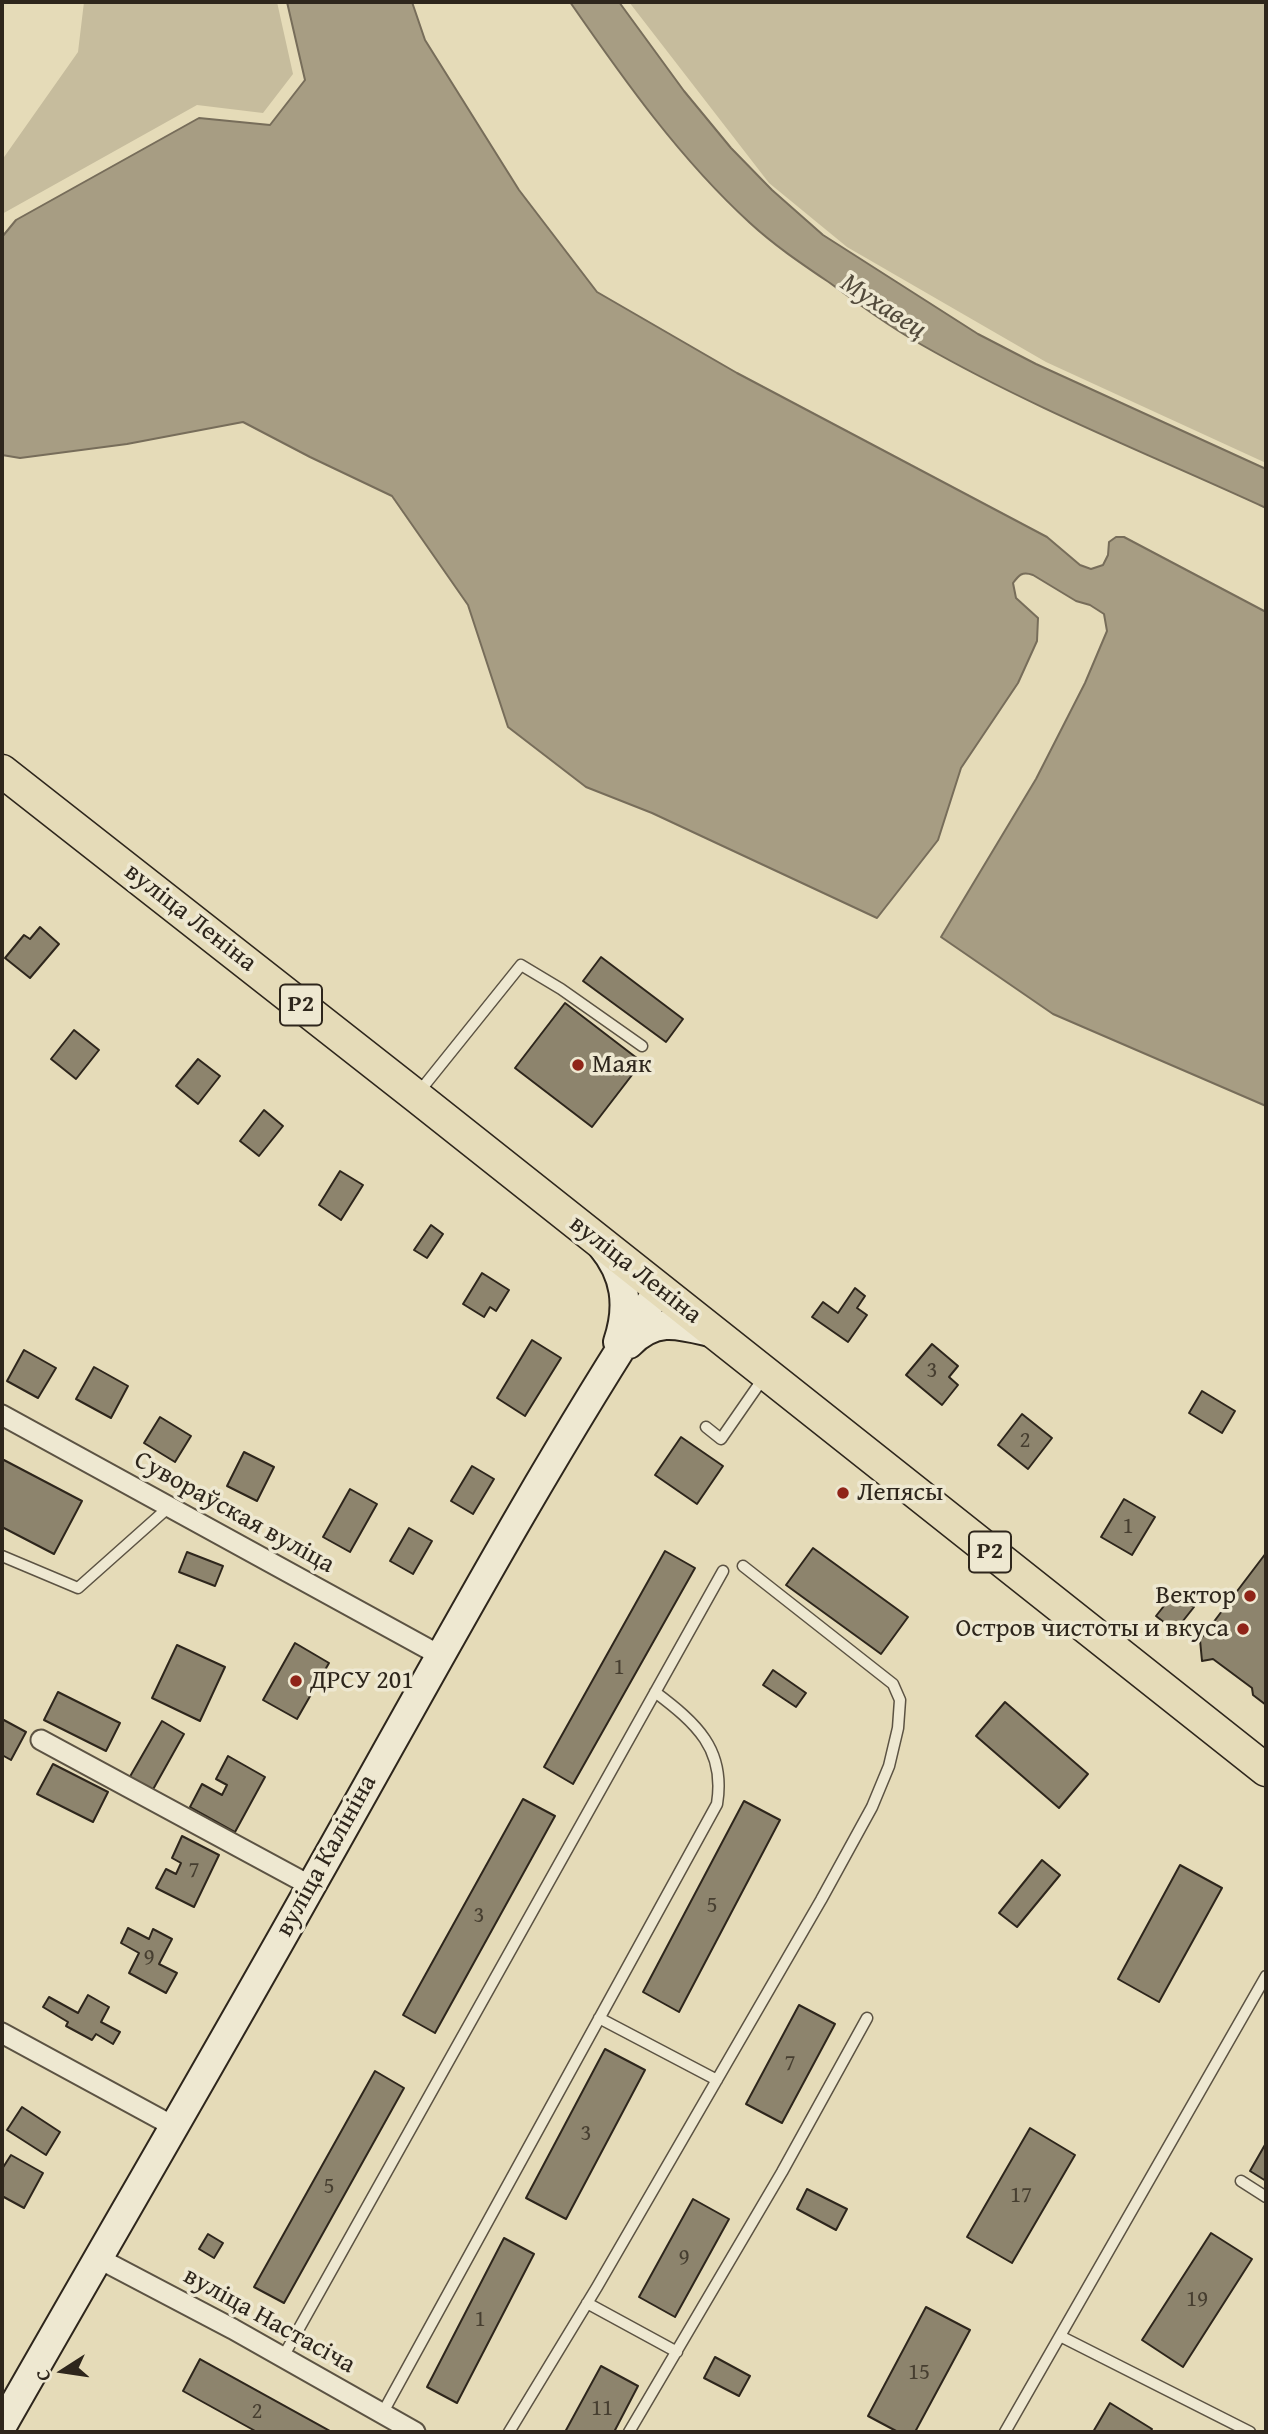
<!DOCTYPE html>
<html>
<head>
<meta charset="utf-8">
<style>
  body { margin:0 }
  #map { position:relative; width:1268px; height:2434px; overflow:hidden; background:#e5dbb8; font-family:"Gentium Book Plus",serif }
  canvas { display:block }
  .frame { position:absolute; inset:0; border:4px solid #2e261c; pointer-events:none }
  .north { position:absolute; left:28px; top:2336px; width:70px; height:70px; -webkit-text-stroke:5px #eee8d1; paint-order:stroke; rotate:258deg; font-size:19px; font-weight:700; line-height:28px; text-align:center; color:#2e261c }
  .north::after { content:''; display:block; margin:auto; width:24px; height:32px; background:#2e261c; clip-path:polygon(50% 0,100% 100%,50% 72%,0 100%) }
</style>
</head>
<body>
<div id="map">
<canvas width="1268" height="2434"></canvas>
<div class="frame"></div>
<div class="north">С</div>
</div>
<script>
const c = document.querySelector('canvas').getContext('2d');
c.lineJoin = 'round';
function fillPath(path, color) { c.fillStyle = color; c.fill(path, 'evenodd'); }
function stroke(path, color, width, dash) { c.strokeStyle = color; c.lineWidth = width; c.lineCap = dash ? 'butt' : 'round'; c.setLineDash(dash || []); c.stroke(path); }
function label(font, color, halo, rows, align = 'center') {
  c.font = font + ' "Gentium Book Plus",serif'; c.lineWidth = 7; c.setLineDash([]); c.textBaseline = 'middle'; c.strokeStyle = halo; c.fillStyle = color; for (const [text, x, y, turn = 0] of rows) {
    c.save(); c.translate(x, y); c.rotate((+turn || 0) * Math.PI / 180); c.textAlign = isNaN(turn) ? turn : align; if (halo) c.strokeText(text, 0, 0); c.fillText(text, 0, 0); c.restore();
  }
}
fillPath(new Path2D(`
  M84 2H277L293 74 263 113 197 105 2 214V160L78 52Z
  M629 2H1266V463L1046 362 847 247 769 183Z`), '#c6bc9d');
const water = new Path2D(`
  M287 2H412L425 40 519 190 597 292 737 373 1047 537 1080 565 1091 569 1103 565 1108 555 1109 542 1116 537H1124L1266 612V1106L1053 1014 941 937 1036 779 1085 683 1107 631 1104 614 1090 605 1076 601 1033 575C1022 571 1019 575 1013 583L1016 598 1038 618 1037 641 1018 683 961 768 938 840 877 918 652 813 586 787 508 727 468 605 392 496 310 457 243 422 127 444 20 458 2 455V237L16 220 199 118 270 125 305 80Z
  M570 2H619L684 91 731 148 772 190 823 235 978 334 1036 364 1266 469V508C1151 455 1032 408 922 345 890 327 860 305 830 283 802 264 775 246 750 223 680 159 624 80 570 2Z`);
fillPath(water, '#a79d83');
stroke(water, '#776d5a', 2);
const building = new Path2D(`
  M40 927 59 944 30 978 5 958 24 935 30 939Z
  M601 957 683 1019 666 1042 583 981Z
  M565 1003 642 1062 592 1127 515 1068Z
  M74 1030 99 1050 76 1079 51 1059Z
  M198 1059 220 1076 198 1104 176 1086Z
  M264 1110 283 1126 259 1156 240 1141Z
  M340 1171 363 1185 341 1220 319 1205Z
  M431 1225 443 1234 427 1258 414 1250Z
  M482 1273 509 1290 496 1311 490 1307 484 1317 463 1304Z
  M855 1288 865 1296 857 1308 867 1315 848 1342 812 1317 823 1302 838 1313Z
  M532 1340 561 1358 525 1416 497 1398Z
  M932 1344 958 1366 949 1377 958 1385 942 1405 906 1375Z
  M24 1350 56 1368 38 1398 7 1381Z
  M94 1367 128 1386 111 1418 76 1399Z
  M1202 1391 1235 1411 1222 1433 1189 1413Z
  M1022 1414 1052 1438 1028 1469 998 1445Z
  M160 1417 191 1436 175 1462 144 1443Z
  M681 1437 723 1466 697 1504 655 1475Z
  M244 1452 274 1467 257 1501 227 1486Z
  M2 1459 82 1501 54 1554 2 1527Z
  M472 1466 494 1479 473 1514 451 1501Z
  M350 1489 377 1504 350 1552 323 1537Z
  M1124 1499 1155 1517 1132 1555 1101 1537Z
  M409 1528 432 1541 413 1574 390 1561Z
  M813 1548 908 1617 881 1654 786 1585Z
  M665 1551 695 1568 573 1784 544 1767Z
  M187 1552 223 1566 215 1586 179 1572Z
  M1266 1553V1705L1253 1695 1252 1688 1213 1659 1202 1661 1200 1640Z
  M1175 1592 1194 1607 1175 1631 1156 1616Z
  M295 1643 329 1663 297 1719 263 1700Z
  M177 1645 225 1667 200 1721 152 1698Z
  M773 1670 806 1693 796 1707 763 1685Z
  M58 1692 120 1723 106 1751 44 1720Z
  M1005 1702 1088 1774 1059 1808 976 1736Z
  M2 1719 26 1732 11 1760 2 1755Z
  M162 1721 184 1734 151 1793 128 1780Z
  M228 1756 265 1777 235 1832 190 1807 202 1784 222 1795 227 1785 216 1779Z
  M53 1764 108 1792 93 1822 37 1794Z
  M523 1799 555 1816 435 2033 403 2015Z
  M744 1801 780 1820 679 2012 643 1992Z
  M182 1836 219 1855 194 1907 156 1888 166 1869 176 1874 181 1863 172 1858Z
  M1042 1860 1060 1875 1017 1927 999 1913Z
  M1180 1865 1222 1888 1159 2002 1118 1979Z
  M128 1928 149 1939 153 1929 172 1939 159 1964 177 1973 166 1993 129 1973 139 1953 121 1943Z
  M88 1995 109 2007 101 2022 120 2032 113 2044 96 2034 92 2040 66 2026 68 2022 43 2007 49 1997 78 2013Z
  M799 2005 835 2024 782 2123 746 2104Z
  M605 2049 645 2070 566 2219 526 2198Z
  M375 2071 404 2088 284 2303 254 2287Z
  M22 2107 60 2132 46 2155 7 2130Z
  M1030 2128 1075 2155 1012 2263 967 2237Z
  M1266 2143V2181L1250 2171Z
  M11 2155 43 2173 24 2208 2 2196V2169Z
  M807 2189 847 2209 836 2230 797 2209Z
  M693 2199 729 2219 675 2317 639 2297Z
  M1211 2233 1252 2259 1183 2367 1142 2340Z
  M208 2234 223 2243 214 2258 199 2249Z
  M504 2238 534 2254 457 2403 427 2387Z
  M926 2307 970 2330 915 2432H898L868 2416Z
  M715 2357 750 2376 739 2396 704 2378Z
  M200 2359 332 2432H257L183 2391Z
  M601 2366 638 2386 614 2432H565Z
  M1110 2403 1152 2429 1150 2432H1093Z`);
fillPath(building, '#8d846d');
stroke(building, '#2e261c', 2);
const lane = new Path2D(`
  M419 1092 521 965 561 989 642 1046
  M706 1427 721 1439 764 1377
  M2 1556 78 1588 169 1507
  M599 2018 717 2080
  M1241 2181 1266 2197
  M587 2303 677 2352
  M1060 2336 1250 2432
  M283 2357 723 1571
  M382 2414 717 1804C726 1749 696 1723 655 1692
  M509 2432 597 2287 821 1900 872 1807 889 1766 898 1728 900 1700 893 1684 743 1566
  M629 2432 782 2172 867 2018
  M1005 2432 1266 1976`);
const street = new Path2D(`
  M2 1415 441 1656
  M41 1740 311 1886
  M2 2033 173 2126
  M98 2258 233 2329 415 2432`);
const secondary = new Path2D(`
  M602 1246C626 1275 630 1306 618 1342
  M629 1344C656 1316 680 1325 714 1333
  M2 2426C104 2247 209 2068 310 1888 424 1687 533 1482 659 1289`);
const primary = new Path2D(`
  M2 771 416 1096 1266 1770`);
stroke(lane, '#5c5343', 13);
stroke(street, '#5c5343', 23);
stroke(secondary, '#2e261c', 32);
stroke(primary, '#2e261c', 35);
stroke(lane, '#eee8d1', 10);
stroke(street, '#eee8d1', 19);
stroke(secondary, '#eee8d1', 28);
stroke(primary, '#e5dbb8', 32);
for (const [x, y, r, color] of [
  [578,1065,7,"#8f2418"],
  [843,1493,7,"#8f2418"],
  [1250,1596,7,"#8f2418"],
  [1243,1629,7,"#8f2418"],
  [296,1681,7,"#8f2418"]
]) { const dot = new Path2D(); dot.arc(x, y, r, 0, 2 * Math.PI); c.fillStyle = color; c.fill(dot); stroke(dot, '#eee8d1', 2.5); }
label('23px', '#463e30', null, [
  ["3",932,1371],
  ["2",1025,1441],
  ["1",1128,1527],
  ["1",619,1668],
  ["7",194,1871],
  ["5",712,1906],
  ["3",479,1916],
  ["9",149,1958],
  ["7",790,2064],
  ["3",586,2134],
  ["5",329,2187],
  ["17",1021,2196],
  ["9",684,2258],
  ["19",1197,2300],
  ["1",480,2320],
  ["15",919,2373],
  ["11",602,2409],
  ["2",257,2412]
]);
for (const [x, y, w] of [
  [301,1005,42],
  [990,1552,42]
]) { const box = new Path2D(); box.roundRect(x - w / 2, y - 20.5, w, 41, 5); c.fillStyle = '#eee8d1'; c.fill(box); stroke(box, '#2e261c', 2); }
label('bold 24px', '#2e261c', null, [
  ["Р2",301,1005],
  ["Р2",990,1552]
]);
label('26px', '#2e261c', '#eee8d1', [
  ["вуліца Леніна",190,918,38],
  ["вуліца Леніна",635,1270,38],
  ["Сувораўская вуліца",234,1513,29],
  ["вуліца Калініна",327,1856,-61],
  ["вуліца Настасіча",269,2321,29]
]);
label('26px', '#2e261c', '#eee8d1', [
  ["Маяк",592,1065],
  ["Лепясы",857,1493],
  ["Вектор",1236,1596,"right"],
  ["Остров чистоты и вкуса",1229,1629,"right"],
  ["ДРСУ 201",310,1681]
], 'left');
label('italic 28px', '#524a3b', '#eee8d1', [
  ["Мухавец",883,307,33]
]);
</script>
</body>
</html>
